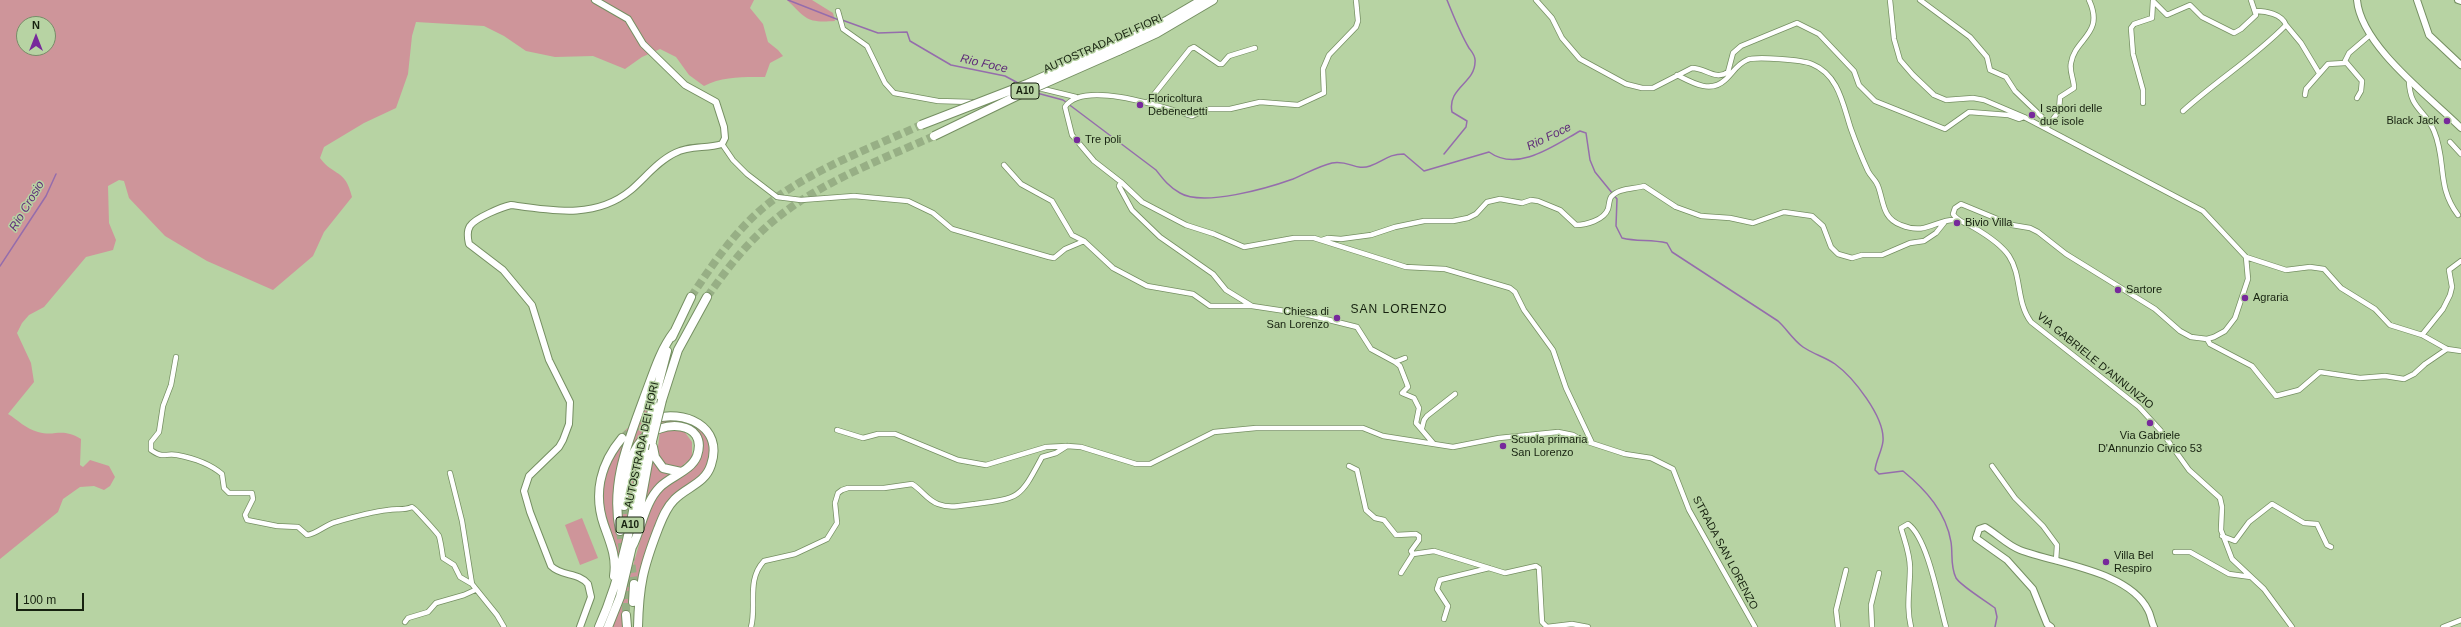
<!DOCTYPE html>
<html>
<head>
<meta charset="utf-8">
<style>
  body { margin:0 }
  #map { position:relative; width:2461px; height:627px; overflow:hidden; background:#b7d3a3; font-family:Helvetica,sans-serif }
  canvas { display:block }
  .north { position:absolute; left:16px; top:16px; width:40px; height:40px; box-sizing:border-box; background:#b7d3a3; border:1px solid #778c68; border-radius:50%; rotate:0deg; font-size:11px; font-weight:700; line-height:16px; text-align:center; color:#16210f }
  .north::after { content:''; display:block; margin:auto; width:14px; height:18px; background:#77299b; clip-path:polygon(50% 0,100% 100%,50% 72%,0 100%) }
  .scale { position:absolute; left:16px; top:593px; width:68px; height:18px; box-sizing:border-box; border:2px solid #16210f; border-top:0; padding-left:5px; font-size:12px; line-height:14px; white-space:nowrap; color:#16210f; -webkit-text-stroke:3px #b7d3a3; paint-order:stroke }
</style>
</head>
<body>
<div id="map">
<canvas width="2461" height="627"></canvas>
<div class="north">N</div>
<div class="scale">100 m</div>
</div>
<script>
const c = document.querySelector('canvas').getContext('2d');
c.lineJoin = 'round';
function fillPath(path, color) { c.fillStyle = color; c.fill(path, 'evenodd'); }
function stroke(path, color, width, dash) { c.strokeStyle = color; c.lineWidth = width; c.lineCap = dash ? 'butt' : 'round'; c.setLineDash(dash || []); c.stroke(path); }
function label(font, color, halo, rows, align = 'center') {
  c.font = font + ' Helvetica,sans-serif'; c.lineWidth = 3; c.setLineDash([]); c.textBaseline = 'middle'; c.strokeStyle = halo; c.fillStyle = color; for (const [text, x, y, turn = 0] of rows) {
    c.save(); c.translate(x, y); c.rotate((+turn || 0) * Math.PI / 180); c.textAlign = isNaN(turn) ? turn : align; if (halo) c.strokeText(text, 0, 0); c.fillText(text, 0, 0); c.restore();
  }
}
fillPath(new Path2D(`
  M0 0H754L750 8 763 24 768 42 778 50 783 56 770 63 765 77C744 77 723 76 704 86L689 75 676 57 660 49 642 57 625 69 593 56 555 57 526 51 504 36 484 26 416 22 412 36 408 74 396 108 364 123 324 147 320 158C334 177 345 168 352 197L324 232 313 256 273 290 207 261 165 236 129 198 124 181 119 180 108 186 109 223 116 240 113 250 86 257 44 307 29 315 22 323 17 333 31 363 34 382 8 414C18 420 26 429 38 432 56 437 61 427 81 439L80 465 83 467 90 460 109 466 115 477 110 486 104 490 94 486 80 487 63 499 58 512 0 559ZM24 24H48V48H24Z
  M787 0H812L833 13 835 21C806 23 807 19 787 0Z
  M657 372 647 417 641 419 643 424H645C643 434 637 439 632 449 624 466 622 485 621 505H628L629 480 640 448 618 563C615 546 608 531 603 515 596 488 606 461 624 440L620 435 631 425C620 461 611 493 617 531L622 530 619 497 621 474Z
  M662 418C690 415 718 435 707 464 706 467 705 473 703 475 697 483 684 485 678 493 663 515 643 558 637 584H630L629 614H622V627H612L623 601 648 513 657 493 691 469 701 449 686 424 672 422 661 423Z
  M666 428 684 431 692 442V457L680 468 665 466 657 455 660 430Z
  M652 457 674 474 644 509Z
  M582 518 598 558 580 565 565 525Z`), '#ce959a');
stroke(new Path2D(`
  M788 0 839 20
  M842 20 878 33 907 32 910 41 951 65 1005 76 1020 84
  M1033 92 1063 100 1156 170C1163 179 1169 187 1180 193 1203 207 1268 188 1293 179 1305 174 1319 166 1332 163 1349 160 1356 171 1370 166 1384 161 1388 154 1404 154L1424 171 1489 152C1518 173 1555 145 1580 131L1586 133 1590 160 1595 172 1617 199 1616 226 1622 238C1638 242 1650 239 1667 243L1672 252 1778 321C1787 329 1792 339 1803 347 1813 354 1825 357 1835 364 1853 377 1885 417 1883 441 1882 451 1876 460 1875 470L1879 474 1903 471C1926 490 1946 512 1951 542 1953 554 1950 566 1956 578 1961 586 1986 601 1995 608L1997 617 1995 627
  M1444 154 1466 127 1467 121 1452 112C1447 88 1475 83 1475 62 1476 56 1472 52 1469 48 1460 33 1454 17 1447 0
  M0 266 46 196 56 174`), '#956dac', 1.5);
stroke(new Path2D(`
  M691 297C714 262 739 225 773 200 818 167 871 148 921 125
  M707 297C724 273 742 249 764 229 812 185 876 162 934 136
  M622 438 637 426H649
  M624 506 628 535
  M620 531 623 552
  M630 553 634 584
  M626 579V615`), '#97af85', 8, [8, 4]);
const street = new Path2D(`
  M1356 0 1358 21 1356 27 1329 55 1323 69 1324 93 1298 105 1260 102 1230 109H1207L1192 116C1166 108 1083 79 1065 107L1072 135 1094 161 1121 182 1142 202 1186 225 1214 234 1244 247 1294 238H1314L1406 267 1445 269 1510 288 1515 292 1524 310 1553 350 1566 388 1592 443
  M1536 0 1552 18 1562 38 1580 59 1626 84 1642 88H1653L1692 68C1706 68 1715 81 1728 72L1733 53 1741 46 1797 23 1819 34 1854 71 1859 85 1875 101 1945 129 1969 112 2008 115 2019 119 2024 117
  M1890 0 1894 39 1900 60 1913 75 1934 95 1946 100 1973 98 1984 100 2024 117 2203 211 2246 257 2248 279 2235 318 2225 331 2214 337 2207 339 2191 337 2180 331 2155 309 2066 254 2038 232 2030 228 2012 225 1961 204 1955 208 1953 214C1958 222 1965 222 1973 227 1985 234 2001 244 2009 256 2022 276 2016 302 2031 322L2139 407 2161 431 2189 470 2220 498 2222 507 2221 530 2232 559 2264 589 2292 627
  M1920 0 1970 37 1987 57 1990 70 2006 77 2015 91 2042 117 2047 127
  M838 11 843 29 867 46 885 83 894 93 938 101 972 102
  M2286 25 2301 43 2319 73
  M1677 75C1691 82 1710 94 1725 80 1732 74 1737 64 1747 60 1755 56 1803 60 1812 64 1839 75 1843 105 1851 129 1856 143 1862 158 1868 171 1871 177 1876 180 1878 186 1884 202 1882 218 1901 225 1927 236 1937 218 1956 220
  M2409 81C2410 110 2425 109 2434 131 2447 162 2436 186 2458 215
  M1037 89H1043L1076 97
  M2305 95 2306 89 2328 64 2345 63
  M2357 98 2361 91 2362 81 2345 61 2349 53 2370 35
  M1148 102 1190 49 1194 47 1219 64H1222L1229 56 1255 48
  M2143 103V90L2133 54 2131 28 2134 24 2152 18 2153 1 2167 15 2190 5 2202 17 2234 33 2241 29 2256 15 2251 0
  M2183 111C2216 81 2255 57 2286 25 2282 14 2266 11 2256 11
  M2047 127 2059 111 2060 97 2074 88C2074 79 2069 71 2071 63 2075 38 2105 34 2089 0
  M2450 142 2461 154
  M722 144 733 160 747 174 777 197 801 200 854 196 908 201 933 213 952 229 1049 257 1054 258 1065 249 1084 241
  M1004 165 1021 184 1052 201 1072 235 1084 241 1113 268 1147 286 1193 294 1210 306H1252
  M1121 182 1119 186 1132 210 1160 237 1213 274 1226 290 1252 306 1305 314 1357 327 1371 349 1395 362 1405 358
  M1322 240 1328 238 1341 239 1371 235 1395 227 1424 221H1453L1468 218 1476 214 1487 202 1500 199 1522 203 1531 200 1538 201 1560 210 1576 225C1586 225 1604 220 1608 209 1609 206 1609 200 1611 197 1618 188 1634 189 1644 186L1676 207 1701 216 1730 218 1753 223 1784 212 1812 216 1823 226 1831 247 1838 254 1852 258 1862 255H1882L1910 243 1924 241 1936 233 1944 223
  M2246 257 2286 270 2310 267 2324 269 2341 288 2375 309 2390 325 2422 335 2447 349 2461 351
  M2422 335 2443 309 2450 295 2452 287 2449 270 2461 261
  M2207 339 2210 344 2252 366 2276 396 2299 390 2320 372 2360 378 2385 376 2404 379 2414 374 2425 364 2447 349
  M176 357 171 385 163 406 159 432 151 442V450C164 459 164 453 177 455 193 458 209 463 222 474L224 488 229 493H252L253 499 245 515 247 520 277 526 298 527 307 535C317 534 326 524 336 522 353 517 370 512 388 510 397 508 403 511 412 507 414 507 438 534 439 536 441 543 442 551 443 558L454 565 460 577 472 584 497 615 504 627
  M1395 362 1400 366 1407 384 1408 387 1402 393 1414 398 1419 408 1416 423 1433 443
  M1422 428 1424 420 1427 416 1455 394
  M837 430 863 438 878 434H895L958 460 986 465 1046 447 1067 446 1081 447 1136 464H1150L1214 432 1256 428H1363L1383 436 1453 447 1499 438 1558 432 1573 435 1582 440 1625 454 1651 458 1673 469 1689 510 1755 627
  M1349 466 1357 470 1366 510 1375 518 1384 520 1396 535 1416 534 1419 536V540L1411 551 1413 554 1434 551 1505 573 1536 566 1539 568 1542 622 1547 627 1572 624 1588 627
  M1992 466 2015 498 2043 526 2057 545 2056 561
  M450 473 462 521 472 584
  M2222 536 2235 541 2249 522 2272 504 2304 523 2317 524 2327 545 2331 547
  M2175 552H2190L2229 574 2251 577
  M1401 573 1413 554
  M1444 619 1448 606 1437 589 1440 580 1489 568
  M405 622 408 618 428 612 436 603 464 595 475 590
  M751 627C757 606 746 580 764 561L795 554 827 539 837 523 835 503 838 493 842 490 848 488H884L912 484C922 490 927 500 938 504 951 509 962 505 975 504 1021 498 1020 498 1042 457L1056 453 1067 446
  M1838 627 1836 610 1846 570
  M1872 627 1871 605 1879 573
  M1911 627C1906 607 1910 589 1910 568 1910 554 1905 542 1901 528L1908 524C1928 538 1939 603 1946 627
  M2443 627 2461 620`);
const secondary = new Path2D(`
  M2357 0C2361 46 2430 97 2461 128
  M2417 0 2429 35 2461 65
  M2458 0 2461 1
  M580 627 591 597 588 584C578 572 562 577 551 566L530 512 524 491 529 476 559 447 563 440 569 424 570 402 549 360 532 305 503 270 469 244C468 239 466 232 470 226 475 218 502 207 511 205 553 211 596 219 631 190 645 178 658 161 675 153 690 145 706 149 722 144L725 138 724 127 716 102 685 85 643 44 628 19 595 0
  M2051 627 2047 624 2033 589 2007 560 1976 538 1979 529 1985 527C1997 534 2007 545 2020 550 2057 564 2129 571 2148 610 2151 615 2151 621 2154 627`);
const highway = new Path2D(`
  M1115 45 1168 20 1202 0
  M1118 51 1157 33 1213 0
  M672 337 691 297
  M662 400 678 350 707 297
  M653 405 667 351
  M653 447 655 457 663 468 681 472
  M624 506C624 484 627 457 642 440 660 419 709 420 697 456 691 471 671 476 660 487 644 503 642 528 632 547
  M637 523 652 441
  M620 531C610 484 628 442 644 398 653 375 659 352 674 332
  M614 576C617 557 610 542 604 525 593 493 601 463 622 438
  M633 602 634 584
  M626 615 627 627
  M599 627C624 571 634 509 644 449
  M608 627 620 597 633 542
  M638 627C639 585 643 568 658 529 662 519 666 508 674 500 686 487 705 484 711 465 724 426 684 409 652 419`);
stroke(street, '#758f62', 6);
stroke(secondary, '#758f62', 8);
stroke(highway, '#758f62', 10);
stroke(street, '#fff', 4.5);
stroke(secondary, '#fff', 6);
stroke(highway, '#fff', 8);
const highwayBridge = new Path2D(`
  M921 125 1027 84 1115 45
  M934 136 1025 92 1118 51
  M652 441 662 400
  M644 449 653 405`);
stroke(highwayBridge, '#758f62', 10, []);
stroke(highwayBridge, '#fff', 8);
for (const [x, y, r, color] of [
  [1140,105,4,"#77299b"],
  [2032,115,4,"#77299b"],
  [2447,121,4,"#77299b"],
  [1077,140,4,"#77299b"],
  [1957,223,4,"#77299b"],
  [2118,290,4,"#77299b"],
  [2245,298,4,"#77299b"],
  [1337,318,4,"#77299b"],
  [2150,423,4,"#77299b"],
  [1503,446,4,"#77299b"],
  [2106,562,4,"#77299b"]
]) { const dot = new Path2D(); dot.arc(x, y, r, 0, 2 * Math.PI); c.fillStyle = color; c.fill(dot); stroke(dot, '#b7d3a3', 1.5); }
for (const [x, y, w] of [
  [1025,91,28],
  [630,525,28]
]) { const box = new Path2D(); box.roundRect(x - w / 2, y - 8, w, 16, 3); c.fillStyle = '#b7d3a3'; c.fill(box); stroke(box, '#16210f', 1); }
label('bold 10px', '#16210f', null, [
  ["A10",1025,91],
  ["A10",630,525]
]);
label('11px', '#16210f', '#b7d3a3', [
  ["AUTOSTRADA DEI FIORI",1103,44,-24],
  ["VIA GABRIELE D'ANNUNZIO",2095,361,39],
  ["AUTOSTRADA DEI FIORI",642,445,-78],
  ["STRADA SAN LORENZO",1725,553,62]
]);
label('11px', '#16210f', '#b7d3a3', [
  ["Floricoltura",1148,99],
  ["Debenedetti",1148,112],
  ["I sapori delle",2040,109],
  ["due isole",2040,122],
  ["Black Jack",2439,121,"right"],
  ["Tre poli",1085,140],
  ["Bivio Villa",1965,223],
  ["Sartore",2126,290],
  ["Agraria",2253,298],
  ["Chiesa di",1329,312,"right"],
  ["San Lorenzo",1329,325,"right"],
  ["Via Gabriele",2150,436,"center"],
  ["D'Annunzio Civico 53",2150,449,"center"],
  ["Scuola primaria",1511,440],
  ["San Lorenzo",1511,453],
  ["Villa Bel",2114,556],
  ["Respiro",2114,569]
], 'left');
label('italic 12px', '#5f2c79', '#b7d3a3', [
  ["Rio Foce",984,64,13],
  ["Rio Foce",1549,137,-26],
  ["Rio Crosio",27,206,-59]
]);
c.letterSpacing = '1px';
label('12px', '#16210f', '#b7d3a3', [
  ["SAN LORENZO",1399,310]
]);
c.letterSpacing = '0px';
</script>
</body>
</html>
